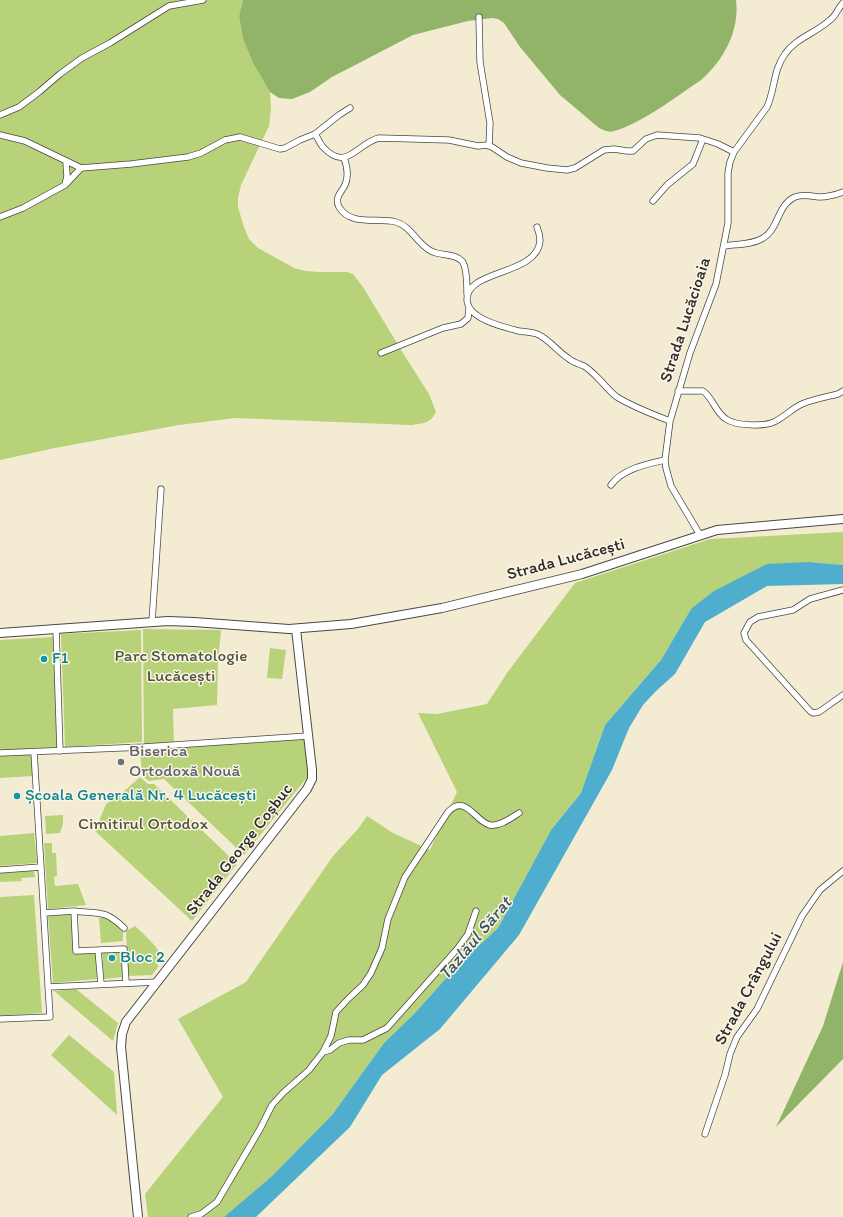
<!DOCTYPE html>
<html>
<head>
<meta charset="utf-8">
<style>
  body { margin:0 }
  canvas { display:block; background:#f3ecd3 }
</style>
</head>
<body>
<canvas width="843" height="1217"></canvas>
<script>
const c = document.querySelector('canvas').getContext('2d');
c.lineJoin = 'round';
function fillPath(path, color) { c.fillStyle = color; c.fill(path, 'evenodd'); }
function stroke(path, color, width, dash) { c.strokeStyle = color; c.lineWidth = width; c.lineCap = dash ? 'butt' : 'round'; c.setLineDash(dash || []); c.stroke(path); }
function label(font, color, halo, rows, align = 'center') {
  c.font = font + ' Itim,sans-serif'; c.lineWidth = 3; c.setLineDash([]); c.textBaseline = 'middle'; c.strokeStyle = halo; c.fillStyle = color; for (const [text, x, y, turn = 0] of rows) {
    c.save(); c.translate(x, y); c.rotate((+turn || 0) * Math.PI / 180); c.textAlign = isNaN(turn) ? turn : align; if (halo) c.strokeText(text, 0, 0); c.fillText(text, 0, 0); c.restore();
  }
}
fillPath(new Path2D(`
  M0 0H243L239 16 243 39 253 63 270 92 271 110 269 126 241 185 238 198V207L244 227 249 239 258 248 294 268 306 271 320 272H347L353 274 363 287 403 353 429 394 436 412C430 424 424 423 411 425L235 418 179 425 55 448 0 460Z
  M843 532V565L809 562 691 609 661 660 605 725 581 793 551 830 498 928 457 966 414 1014 384 1043 332 1115 272 1176 224 1217H148L145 1194 223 1097 178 1019 246 982 333 856 358 829 367 816 393 833 430 850 457 792 418 713 437 714 487 704 507 673 575 583 710 539Z
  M143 629 221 630 218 662 217 705 173 709 174 745 144 747Z
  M141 630 142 742 65 747 61 634Z
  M53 637 58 747 0 751V640Z
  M270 648 286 650 282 679 267 678Z
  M304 736 309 775 244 855 164 779 149 781 142 776 140 748Z
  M31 754 33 776 0 778V756Z
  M140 777 148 784H154L237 864 192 921 95 831 106 804 122 793Z
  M63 815V824L60 833 46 834 45 816Z
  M34 833 37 863 0 866V836Z
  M44 843H52V853H56L57 876 54 877 55 886 78 884 86 905 48 909Z
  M34 870 35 877 21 878 22 881 0 882V872Z
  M34 895 42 1013 0 1016V897Z
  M72 913 75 952H96L97 979 53 983 48 915Z
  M108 917 123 929V941L101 943 99 918Z
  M135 926C140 931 158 946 159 953 159 956 157 959 155 962L159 966 152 975 128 976 126 931Z
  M122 950 124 977 104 979 102 952Z
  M76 989 118 1023 113 1041 54 991Z
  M69 1035 114 1072 117 1115 51 1055Z`), '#b7d278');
fillPath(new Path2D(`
  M243 0H736C740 30 724 60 701 80 677 96 641 124 614 131 608 133 604 130 599 128L560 95 520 47 504 23 498 19 492 18 468 21 413 35 332 77 310 92 292 99 279 98 270 92 253 63 243 39 239 16Z
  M843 962V1059L776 1127 823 1026Z`), '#91b468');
fillPath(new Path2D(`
  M809 562 843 565V584L767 586 705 622 675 674 656 691 643 705 629 728 612 770 519 935 440 1029 382 1075 350 1127 256 1217H224L272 1176 332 1115 384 1043 414 1014 457 966 498 928 551 830 581 793 605 725 661 660 691 609 714 591 767 564Z`), '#4faece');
const street = new Path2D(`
  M479 17 480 62 490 123 489 146
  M0 115 19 107 39 92 60 74 82 58 110 43 169 6 203 0
  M315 134C318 138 320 144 323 147 347 173 357 143 379 138L449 140 478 146 487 145 492 147 507 157 521 163 547 168 567 170 575 168 604 150 614 149 627 151H633L646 139 657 135 700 138 718 144 734 152
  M0 135 25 141 81 168 131 164 188 157 201 153 225 140 240 137 280 149 285 148 300 140 315 134 339 115 350 108
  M344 158C347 166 349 176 345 185 342 192 334 197 339 207 351 227 378 217 396 222 411 226 417 244 431 251 440 256 455 253 462 261 467 267 467 286 467 294
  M65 185 67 176 66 162
  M653 201 667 185 693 164 703 139
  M0 217 23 208 65 185 81 168
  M537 227C539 232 540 236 540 241 537 276 466 269 467 300 468 319 503 327 519 331 524 332 531 332 537 334 549 339 557 351 568 358 572 362 579 364 584 366 589 369 594 374 598 378 604 384 610 392 617 397 633 407 652 414 670 421
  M724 246C736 244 752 245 763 238 779 229 777 205 795 197 803 194 811 196 819 197 828 197 835 195 843 192
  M381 353 443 328 461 324 468 318 469 308
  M678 391H703C713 398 715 412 726 419 736 426 766 427 776 421 785 416 793 408 802 404 814 399 826 397 838 394L843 391
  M611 485C622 469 647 464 665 460
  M700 535 671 486 666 468 665 460 670 421 690 353 716 284 728 223V173L730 162 734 152 767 107C775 90 773 70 785 54 796 38 816 33 830 20 836 16 838 8 843 3
  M843 590 810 599 793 610 758 617 750 622 744 633 746 640 756 651 810 711 813 713 819 712 843 695
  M152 622 161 489
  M56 628 60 751
  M0 753 144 747 308 736
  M0 870 41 867
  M74 911C99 914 104 909 124 928
  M44 913 74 911 76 951 98 950
  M101 984 98 950 124 949 126 983
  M48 987 157 982
  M0 1019 50 1017 34 752
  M323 1052 331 1036 336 1012 348 999 363 985 371 973 382 948 388 919 405 877 448 812C466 793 475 822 490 825 499 827 511 818 519 813
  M705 1134 725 1075 730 1054 737 1037 757 1009 802 916 820 890 843 871
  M191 1217 201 1214 217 1202 260 1129 272 1105 283 1093 309 1070 323 1052 330 1050 339 1043 349 1040H363L387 1028 458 948 468 934 476 911`);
const secondary = new Path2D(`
  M0 633 168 621 194 622 289 629 351 624 442 608 582 574 717 530 843 519
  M138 1217 121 1047 122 1034 126 1022 307 789 312 779V770L296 629`);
stroke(street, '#494844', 7);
stroke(secondary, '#494844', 10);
stroke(street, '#fff', 5.5);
stroke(secondary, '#fff', 8);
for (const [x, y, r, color] of [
  [44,659,4,"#0f9aa8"],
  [121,762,4,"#6b7280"],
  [17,796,4,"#0f9aa8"],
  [112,958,4,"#0f9aa8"]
]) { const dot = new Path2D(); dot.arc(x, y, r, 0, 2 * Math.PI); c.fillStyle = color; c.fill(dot); stroke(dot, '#fcf5e5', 1.5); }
label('17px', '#2b2b2b', '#fcf5e5', [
  ["Strada Lucăcioaia",686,320,-72],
  ["Strada Lucăcești",566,560,-15],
  ["Strada George Coșbuc",240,850,-52],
  ["Strada Crângului",749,989,-62]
]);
label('17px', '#4e553e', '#fcf5e5', [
  ["Parc Stomatologie",181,657],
  ["Lucăcești",181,677],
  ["Cimitirul Ortodox",143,825]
]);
label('17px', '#0d838f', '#fcf5e5', [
  ["F1",52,659],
  ["Școala Generală Nr. 4 Lucăcești",25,796],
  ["Bloc 2",120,958]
], 'left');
label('17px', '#5b616d', '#fcf5e5', [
  ["Biserica",129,752],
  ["Ortodoxă Nouă",129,772]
], 'left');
label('italic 18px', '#385964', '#fcf5e5', [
  ["Tazlăul Sărat",476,939,-50]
]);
</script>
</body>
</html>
